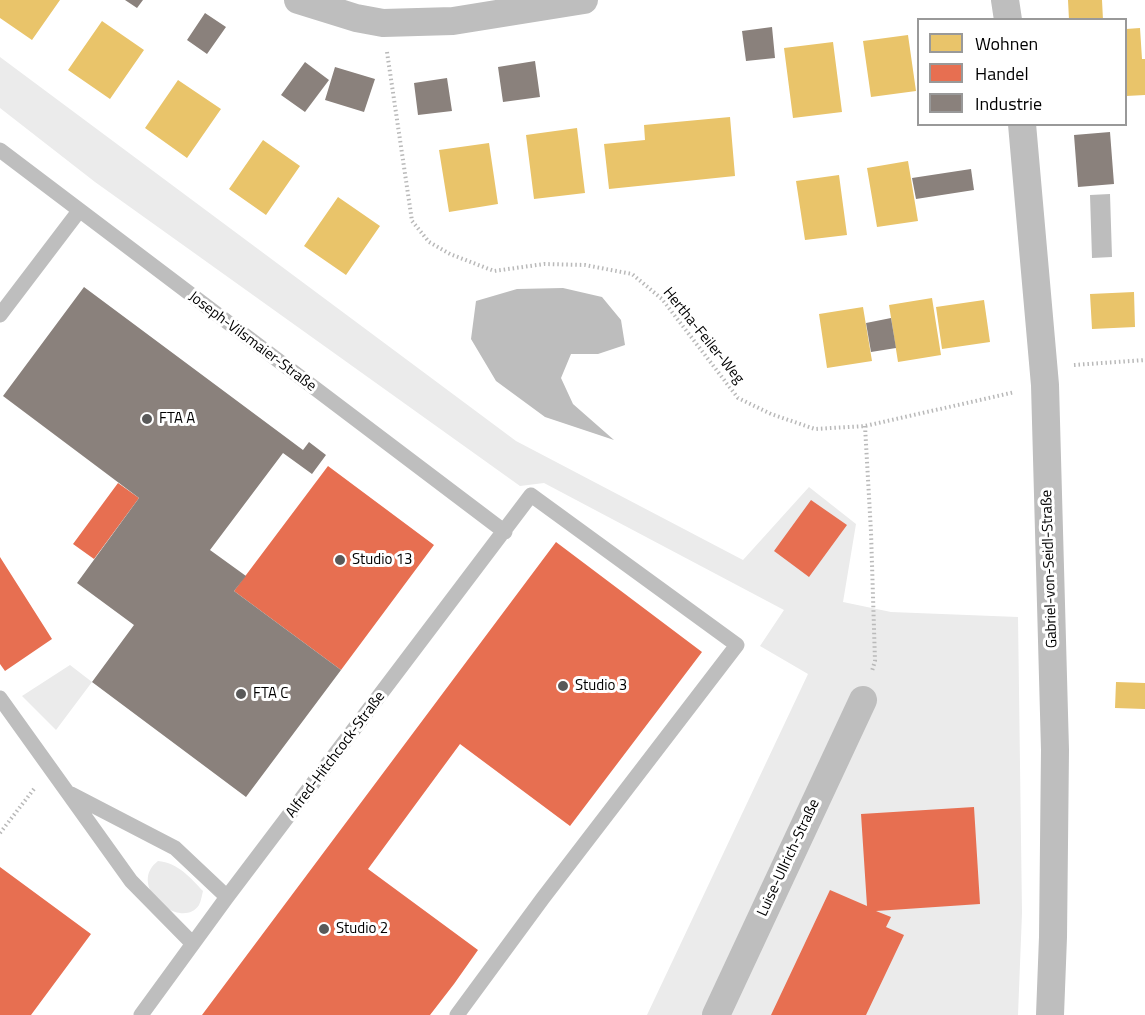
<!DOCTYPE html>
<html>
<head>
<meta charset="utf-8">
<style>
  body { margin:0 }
  #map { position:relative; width:1145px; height:1015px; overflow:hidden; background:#fff; font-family:"Titillium Web",sans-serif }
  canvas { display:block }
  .legend { position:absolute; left:917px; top:18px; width:210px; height:108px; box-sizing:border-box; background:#fff; border:2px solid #999; margin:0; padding:8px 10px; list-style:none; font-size:18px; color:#000 }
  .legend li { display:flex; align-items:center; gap:12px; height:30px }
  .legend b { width:30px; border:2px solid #999 }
</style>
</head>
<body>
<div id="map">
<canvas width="1145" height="1015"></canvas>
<ul class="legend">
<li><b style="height:16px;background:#e9c46a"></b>Wohnen</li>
<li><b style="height:16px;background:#e76f51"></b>Handel</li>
<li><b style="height:16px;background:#8a817c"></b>Industrie</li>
</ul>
</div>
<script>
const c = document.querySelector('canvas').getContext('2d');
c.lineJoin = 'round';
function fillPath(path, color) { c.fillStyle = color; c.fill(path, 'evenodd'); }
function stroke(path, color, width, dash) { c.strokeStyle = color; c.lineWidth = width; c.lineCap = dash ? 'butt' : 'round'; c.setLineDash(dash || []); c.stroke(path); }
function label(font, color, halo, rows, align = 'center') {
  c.font = font + ' "Titillium Web",sans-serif'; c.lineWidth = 6; c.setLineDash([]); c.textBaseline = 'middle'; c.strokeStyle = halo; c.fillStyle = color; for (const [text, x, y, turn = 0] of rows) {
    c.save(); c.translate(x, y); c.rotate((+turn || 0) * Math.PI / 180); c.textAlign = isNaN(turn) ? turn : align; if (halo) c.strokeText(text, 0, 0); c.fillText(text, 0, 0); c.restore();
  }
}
fillPath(new Path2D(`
  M0 57 516 441 743 560 809 487 856 524 843 602 891 612 1018 617 1022 913 1018 1015H647L808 674 760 646 784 610 544 483 520 486 95 182 0 108Z
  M70 665 92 682 56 730 22 696Z
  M158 861C178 863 190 877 203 891 202 895 201 901 199 905 181 932 125 886 158 861Z`), '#ebebeb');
fillPath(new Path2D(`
  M1110 194 1112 257 1092 258 1090 195Z
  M563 288 602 297 621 320 625 345 598 354H571L561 378 573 404 614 440 545 417 496 381 471 339 476 301 517 289Z`), '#bdbdbd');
fillPath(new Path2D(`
  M0 0H60L32 40 0 18Z
  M1068 0H1102L1103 20H1069Z
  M102 21 144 50 110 99 68 70Z
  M1140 28 1142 59H1145V95L1126 96V29Z
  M908 35 916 91 871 97 863 41Z
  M833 42 842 112 793 118 784 48Z
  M178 80 221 109 187 158 145 128Z
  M730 117 735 176 609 189 604 144 645 140 644 125Z
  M577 128 585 193 534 199 526 135Z
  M263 140 300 166 266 215 229 189Z
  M489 143 498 204 449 212 439 150Z
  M908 161 918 221 877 227 867 168Z
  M839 175 847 235 805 240 796 181Z
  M338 197 380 226 346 275 304 246Z
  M1134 292 1135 327 1092 329 1090 294Z
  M932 298 941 355 898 362 889 305Z
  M984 300 990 342 942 349 936 307Z
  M863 307 872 361 827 368 819 314Z
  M1116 682 1145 683V709L1115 708Z`), '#e9c46a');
fillPath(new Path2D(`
  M328 466 434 545 341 670 234 591Z
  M118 483 139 498 94 559 73 544Z
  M811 500 847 525 809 577 774 551Z
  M556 542 702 652 570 826 460 744 368 869 478 950 454 984 430 1015H202Z
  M0 557 52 639 5 671 0 664Z
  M974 807 980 904 876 911 891 917 886 927 904 935 866 1015H771L830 890 867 906 861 814Z
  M0 867 91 934 31 1015H0Z`), '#e76f51');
fillPath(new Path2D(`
  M125 0H143L137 8Z
  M205 13 226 27 207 54 187 40Z
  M772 27 775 58 746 61 742 31Z
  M535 61 540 97 503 102 498 67Z
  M305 62 329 80 305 112 281 95Z
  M335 67 375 79 364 112 325 100Z
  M447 78 452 111 418 115 414 83Z
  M1110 132 1114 184 1078 187 1074 135Z
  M971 169 974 190 916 199 912 178Z
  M84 287 303 450 309 442 326 455 312 474 283 453 210 550 246 576 234 591 341 670 246 797 92 682 134 625 77 583 139 498 3 396Z
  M891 318 896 348 871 352 866 323Z`), '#8a817c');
stroke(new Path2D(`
  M387 52 412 221 429 242 450 254 494 271 544 264 585 265 632 274 662 299 738 398 771 414 815 429 865 426 1015 392
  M1074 365 1145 360
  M865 426 871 532 875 661 872 671
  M0 833 34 789`), '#b9b9b9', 4, [1.5, 3]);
stroke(new Path2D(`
  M0 150 505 532
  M0 315 79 211
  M0 698 131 881 193 944
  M71 794 175 848 227 897
  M141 1015 227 897 531 495 737 645 543 898 457 1015`), '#bebebe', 15);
stroke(new Path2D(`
  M298 0 356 18 383 23 453 21 584 0
  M1005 0 1008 20
  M1022 124 1045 385 1055 750 1053 937 1050 1015
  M716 1015 863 700`), '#bebebe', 28);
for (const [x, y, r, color] of [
  [147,419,6,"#595959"],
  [340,560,6,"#595959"],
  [563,686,6,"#595959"],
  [241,694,6,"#595959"],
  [324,929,6,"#595959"]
]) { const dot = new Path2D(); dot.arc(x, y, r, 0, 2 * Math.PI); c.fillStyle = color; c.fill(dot); stroke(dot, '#fff', 2); }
label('15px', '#000', '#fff', [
  ["Hertha-Feiler-Weg",703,336,51],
  ["Joseph-Vilsmaier-Straße",252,342,37],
  ["Gabriel-von-Seidl-Straße",1050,569,-92],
  ["Alfred-Hitchcock-Straße",336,755,-53],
  ["Luise-Ullrich-Straße",789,858,-65]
]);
label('15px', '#000', '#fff', [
  ["FTA A",159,419],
  ["Studio 13",352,560],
  ["Studio 3",575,686],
  ["FTA C",253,694],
  ["Studio 2",336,929]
], 'left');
</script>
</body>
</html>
